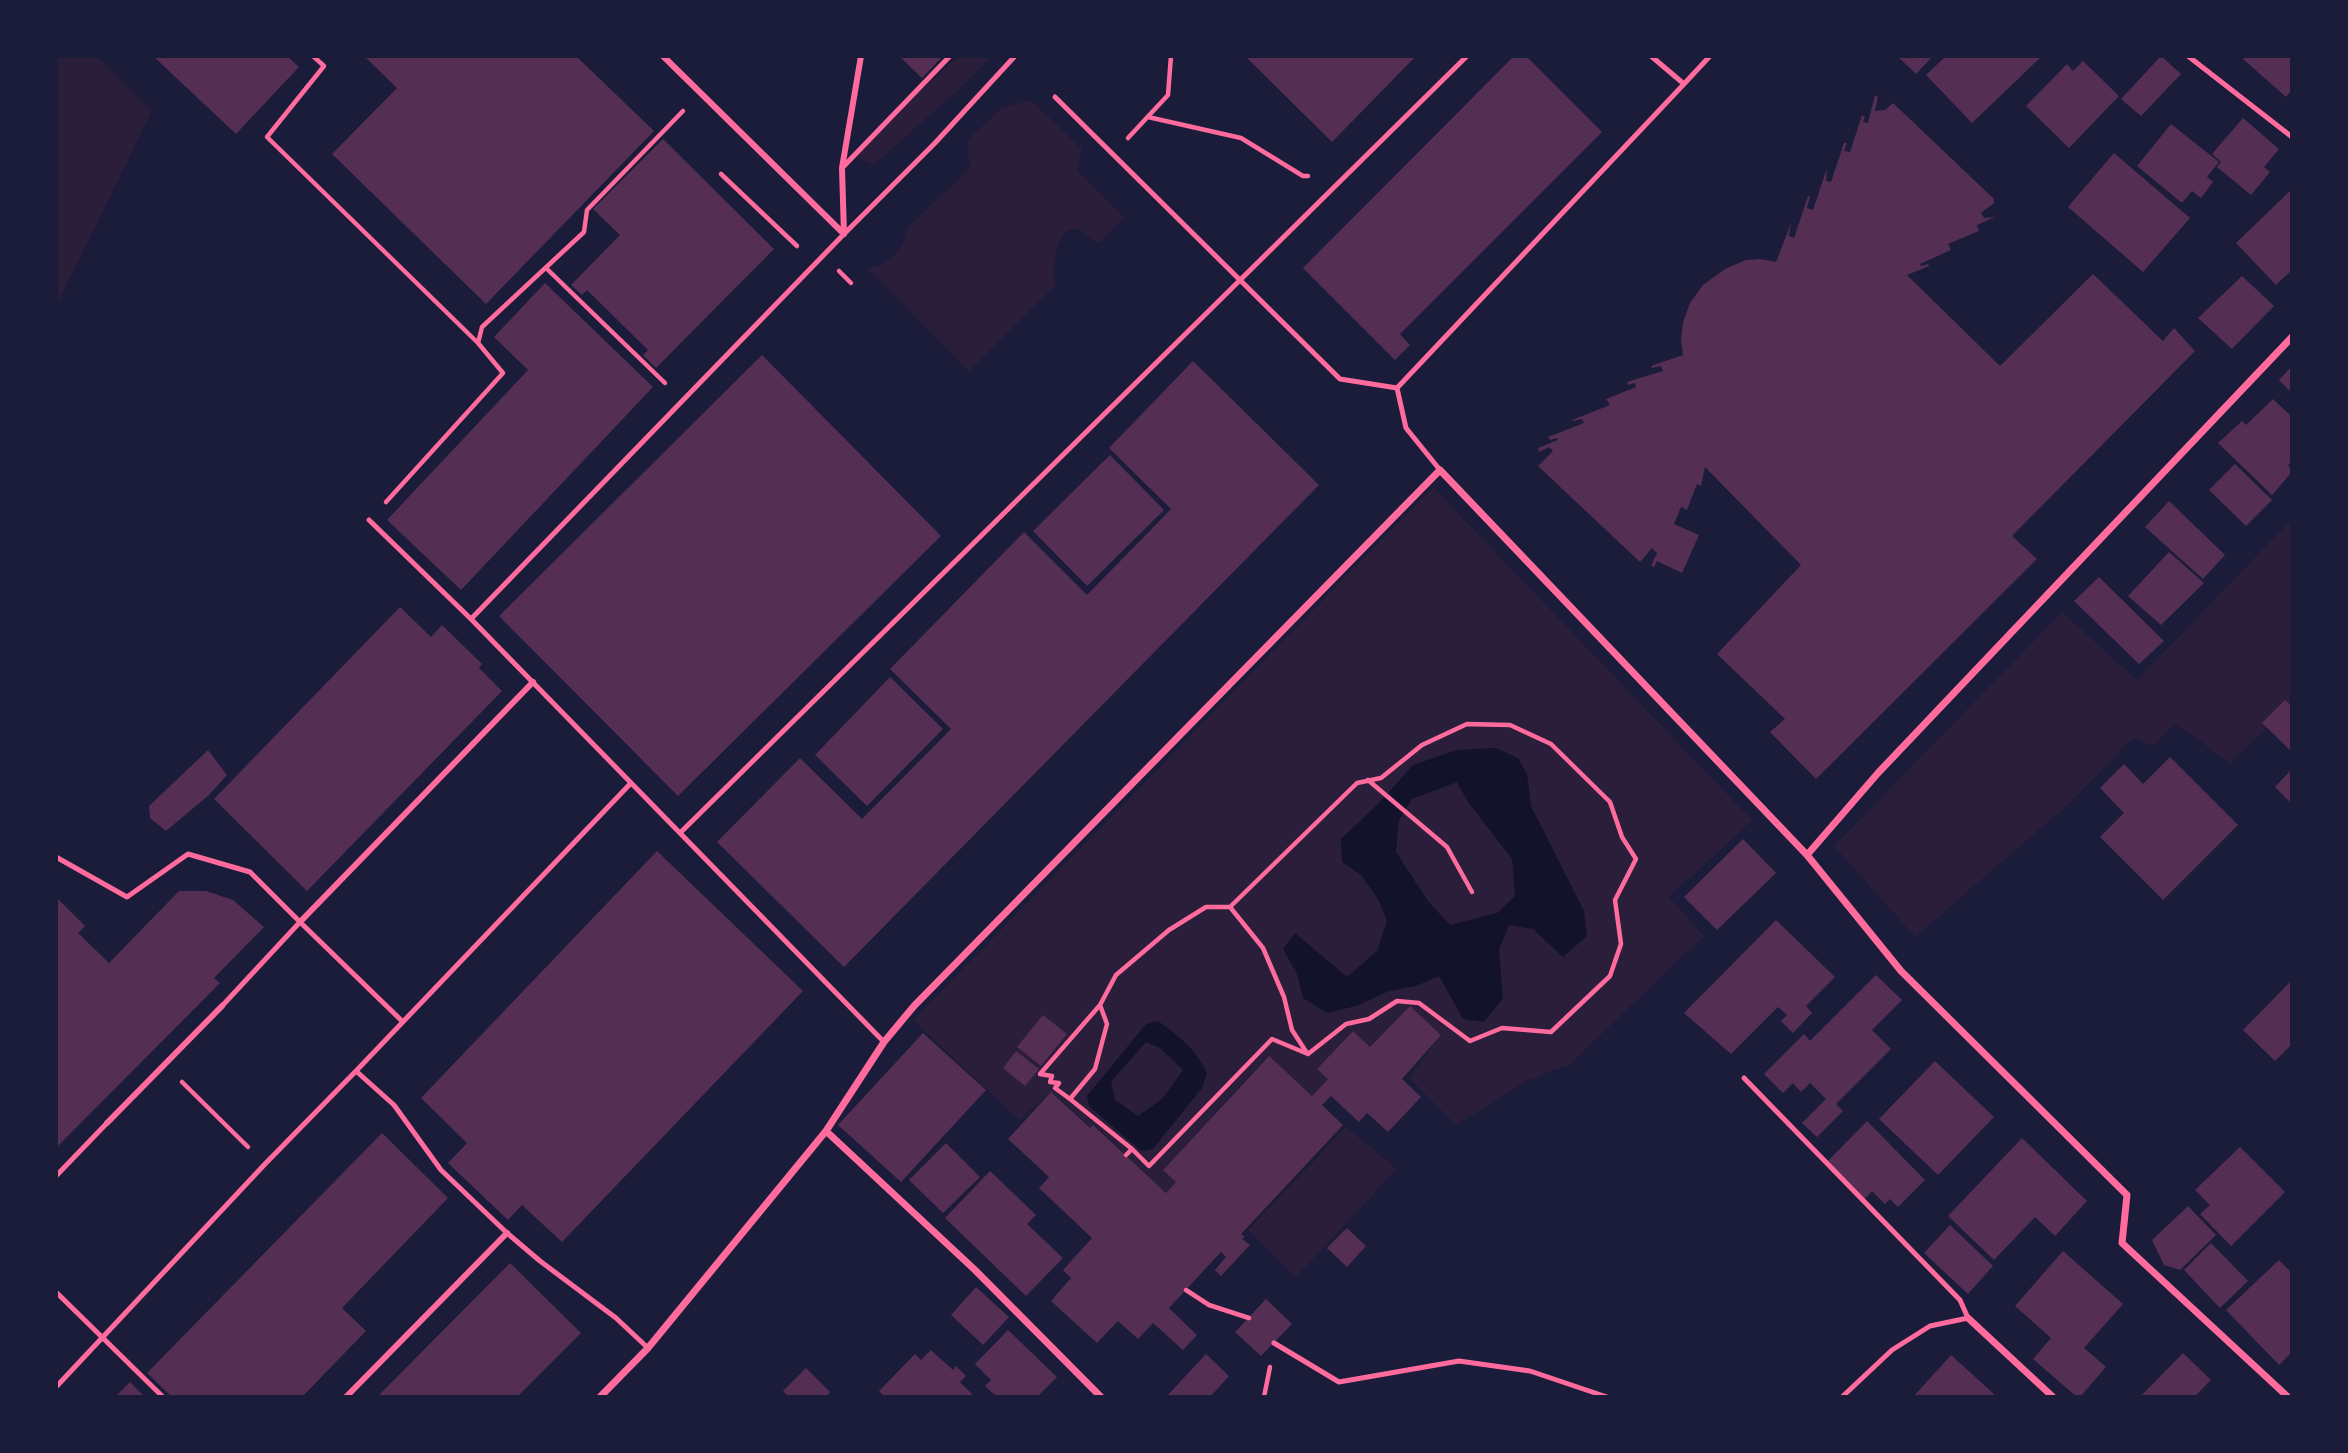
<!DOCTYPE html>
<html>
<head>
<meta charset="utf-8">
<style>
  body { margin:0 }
  #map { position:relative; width:2348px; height:1453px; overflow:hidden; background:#1b1b3a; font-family:"Sofia Sans Condensed",sans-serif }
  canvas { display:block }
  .frame { position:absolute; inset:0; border:58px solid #1b1b3a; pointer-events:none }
</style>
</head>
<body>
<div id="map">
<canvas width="2348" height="1453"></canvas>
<div class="frame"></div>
</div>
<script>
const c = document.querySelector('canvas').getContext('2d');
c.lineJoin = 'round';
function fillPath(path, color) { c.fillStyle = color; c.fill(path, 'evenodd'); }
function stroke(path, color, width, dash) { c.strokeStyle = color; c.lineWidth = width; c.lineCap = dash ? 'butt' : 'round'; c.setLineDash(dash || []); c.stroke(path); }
fillPath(new Path2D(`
  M56 56H97L152 111 56 307Z
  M958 56H992L955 93 874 165 856 157 913 97Z
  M1031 100 1082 149 1077 170 1125 218 1099 243 1077 229 1068 230C1054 246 1052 265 1055 286L969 371 868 269 882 264 894 255 903 243 908 228 971 166 968 157V140L1001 108Z
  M1433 487 1752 820 1669 897 1704 936 1569 1065 1528 1080 1456 1125 1409 1078 1440 1035 1410 1006 1370 1047 1353 1031 1318 1068 1328 1079 1312 1096 1268 1056 1163 1169 1176 1182 1166 1193 1094 1125 1090 1128 1052 1092 1019 1120 913 1020Z
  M2292 519V703L2230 763 2175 723 2153 746 2133 738 2069 804 1915 937 1834 846 2062 612 2137 680Z
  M1346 1127 1397 1169 1295 1278 1248 1230Z`), '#2a1e3b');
fillPath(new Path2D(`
  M1495 748 1518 758 1527 774 1531 806 1584 911 1587 936 1563 957 1533 929 1509 925 1499 949 1503 998 1484 1022 1463 1019 1439 976 1416 986 1389 991 1356 1006 1327 1013 1303 998 1297 974 1283 949 1295 933 1347 977 1377 951 1387 921 1379 901 1362 876 1342 862 1341 839 1379 803 1413 765 1457 750ZM1457 782 1468 802 1512 859 1515 896 1497 913 1450 925 1428 901 1396 852 1399 820 1412 799Z
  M1158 1021C1179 1036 1196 1049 1207 1073L1202 1088 1153 1149 1141 1151 1089 1106 1087 1096 1146 1024ZM1146 1042 1160 1048 1183 1070 1162 1099 1138 1116 1115 1100 1111 1082Z`), '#12122b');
fillPath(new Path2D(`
  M153 56H287L299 67 236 134Z
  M364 56H576L654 131 486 304 332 154 397 88Z
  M899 56H943L922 78Z
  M1245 56H1416L1332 142Z
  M1514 56H1526L1602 132 1400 334 1410 345 1395 360 1303 268Z
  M1897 56H1933L1916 74Z
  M1946 56H2042L1972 123 1926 75Z
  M2161 56 2181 74 2141 116 2121 99Z
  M2246 56H2292V90L2286 97 2243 59Z
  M2083 61 2119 96 2069 148 2026 106 2067 64 2073 71Z
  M1875 95 1878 97 1875 111 1885 110 1893 103 1994 199V203L1981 213 1984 218 1995 217 1977 225 1979 231 1948 244 1951 250 1920 264 1921 266 1928 264 1929 266 1907 275 2000 366 2093 274 2163 341 2174 328 2195 351 2012 536 2037 559 1816 779 1770 732 1785 719 1717 654 1801 565 1705 467 1701 486 1697 484 1687 510 1681 507 1674 524 1699 535 1682 573 1657 561 1654 567 1651 566 1657 553 1652 548 1640 562 1538 466 1553 451 1549 447 1539 452 1538 448 1558 440 1557 438 1550 440 1548 437 1584 423 1582 419 1573 421 1572 420 1610 405 1606 399 1636 387 1635 383 1628 385 1627 382 1663 371 1661 366 1652 368 1651 366 1683 355 1681 340 1683 322 1690 303 1703 285 1725 269 1746 260 1760 259 1776 262 1791 223 1789 236 1794 238 1808 196 1810 197 1807 208 1813 210 1827 168 1826 181 1831 182 1844 143H1847L1844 151 1850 152 1862 115 1865 117 1863 122 1868 123Z
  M2243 118 2279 149 2264 167 2270 172 2251 195 2217 167 2221 162 2212 154Z
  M2171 124 2219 162 2207 177 2213 182 2201 198 2192 191 2182 203 2137 166Z
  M663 139 774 249 656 368 643 355 648 350 587 290 582 295 571 285 620 235 593 209Z
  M2114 153 2190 218 2143 272 2068 207Z
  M2292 189V270L2276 285 2236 243Z
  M2242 276 2274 306 2232 349 2198 318Z
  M545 283 653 387 461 590 387 520 528 370 494 337Z
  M762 355 941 536 678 796 499 616Z
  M1193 361 1319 485 844 967 717 842 800 758 862 819 951 729 890 669 1024 532 1087 595 1171 509 1109 448Z
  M2292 366V393L2279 380Z
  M2273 399 2292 417V461L2288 465 2292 472 2272 495 2218 443 2242 421 2246 425Z
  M1110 455 1164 510 1087 586 1033 531Z
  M2235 464 2272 500 2246 526 2209 490Z
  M2169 501 2225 555 2203 579 2145 527Z
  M2169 552 2204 583 2161 625 2128 596Z
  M2099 577 2164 641 2139 664 2074 601Z
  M400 607 431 637 442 625 482 664 479 668 502 691 307 891 214 799Z
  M890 677 943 729 867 806 815 755Z
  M2285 700 2292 706V752L2262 723Z
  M208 750 227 775 209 795 166 831 150 818 149 806Z
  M2170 757 2238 825 2163 900 2100 837 2124 813 2100 788 2124 764 2143 784Z
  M2292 769V804L2275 787Z
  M1743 839 1776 873 1717 930 1684 897Z
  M657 851 803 991 562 1242 522 1205 508 1220 448 1163 467 1143 421 1098Z
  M179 891H206L233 900 264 927 214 978 220 983 56 1148V897L85 926 78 933 109 963Z
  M1776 920 1835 977 1806 1006 1812 1013 1793 1033 1781 1021 1787 1015 1778 1007 1731 1054 1684 1013Z
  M1876 975 1902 1000 1872 1030 1891 1049 1836 1104 1843 1111 1817 1137 1802 1123 1826 1099 1810 1083 1801 1092 1793 1083 1783 1093 1764 1074 1804 1034 1810 1041Z
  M2292 980V1044L2275 1061 2243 1030Z
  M1410 1006 1441 1035 1402 1079 1421 1097 1388 1132 1367 1113 1359 1122 1331 1096 1322 1105 1343 1125 1241 1234 1245 1237 1242 1239 1250 1245 1221 1276 1215 1270 1226 1257 1221 1252 1169 1308 1197 1335 1183 1350 1153 1323 1138 1339 1118 1321 1097 1343 1051 1301 1071 1278 1063 1270 1092 1238 1039 1188 1049 1177 1008 1139 1051 1092 1090 1128 1093 1125 1166 1193 1176 1182 1163 1170 1269 1056 1312 1096 1328 1079 1317 1069 1353 1031 1370 1047Z
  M1043 1015 1067 1034 1041 1066 1017 1047Z
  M923 1033 986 1090 901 1182 838 1125Z
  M1016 1051 1039 1069 1025 1086 1003 1068Z
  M1935 1061 1994 1117 1938 1175 1879 1119Z
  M1867 1121 1925 1180 1898 1207 1890 1199 1885 1204 1872 1191 1863 1201 1826 1163Z
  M382 1133 448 1198 342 1308 366 1331 302 1397H172L147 1373Z
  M2022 1138 2087 1201 2055 1236 2035 1217 1994 1260 1948 1216Z
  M946 1143 980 1177 943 1213 909 1180Z
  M2240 1147 2285 1192 2231 1246 2200 1214 2210 1205 2195 1190Z
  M990 1171 1036 1215 1027 1224 1063 1258 1026 1296 945 1218Z
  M2188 1206 2216 1235 2180 1270 2164 1265 2152 1240Z
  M1950 1225 1993 1266 1968 1294 1924 1253Z
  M1347 1228 1366 1246 1347 1267 1327 1248Z
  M2211 1243 2248 1281 2220 1308 2184 1270Z
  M2063 1251 2123 1304 2084 1348 2106 1367 2080 1397H2077L2033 1359 2051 1338 2015 1306Z
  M2279 1260 2292 1273V1352L2279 1365 2226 1310Z
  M510 1263 581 1333 517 1397H377Z
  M976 1287 1009 1317 983 1345 951 1315Z
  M1266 1299 1292 1324 1261 1356 1235 1332Z
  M1008 1330 1057 1377 1037 1397H997L985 1386 991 1380 975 1364Z
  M931 1350 953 1370 956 1366 966 1376 960 1382 975 1397H885L879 1391 915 1354 921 1360Z
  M2183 1353 2211 1380 2194 1397H2140Z
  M1206 1354 1229 1376 1210 1397H1166Z
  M1951 1355 1994 1394 1991 1397H1913Z
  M806 1368 830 1392 825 1397H789L783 1391Z
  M130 1382 145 1397H115Z`), '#542f53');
stroke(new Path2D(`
  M313 56 324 66 267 137 478 343
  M1148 117 1241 138 1303 176H1308
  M1128 138 1168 95 1171 56
  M721 174 797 246
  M546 268 665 383
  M839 271 851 283
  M386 502 503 373 478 343 482 327 584 232 587 210 683 111
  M1368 780 1447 847 1472 892
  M1230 907 1263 948 1284 997 1292 1030 1307 1053
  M1100 1005 1107 1024 1095 1069 1070 1099 1132 1149 1126 1155
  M182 1082 248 1147
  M1070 1099 1055 1088 1059 1083 1050 1082 1052 1076 1040 1074 1100 1005 1116 975 1169 930 1206 907H1230L1357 783 1381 778 1422 745 1467 724 1510 725 1551 744 1610 802 1622 837 1636 859 1615 900 1621 944 1610 976 1551 1032 1502 1028 1470 1041 1419 1003 1397 1001 1369 1019 1346 1024 1308 1054 1272 1039 1149 1166 1132 1149
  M1186 1290 1209 1305 1249 1318
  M1264 1397 1270 1367`), '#ff6b9d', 4.5);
stroke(new Path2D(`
  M1651 56 1684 84 1710 56
  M2188 56 2292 137
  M1055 97 1340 379 1397 388 1684 84
  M842 168 950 56
  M1397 388 1406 428 1440 470
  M369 520 471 619 884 1042
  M471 619 844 234 935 143 1015 56
  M680 833 1467 56
  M56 857 127 897 188 854 250 872 300 922
  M222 1006 300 922 403 1022
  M356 1071 394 1105 441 1170 507 1233 540 1261 616 1318 648 1348
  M1744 1078 1960 1300 1968 1318 1930 1326 1892 1350 1842 1397
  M56 1176 107 1123
  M56 1292 163 1397
  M1274 1343 1339 1382 1459 1361 1530 1371 1607 1397
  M56 1387 265 1164 356 1071 631 783`), '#ff6b9d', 5);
stroke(new Path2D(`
  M663 56 844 234
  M844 234 842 168 861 56
  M300 922 533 682
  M107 1123 222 1006
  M346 1397 507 1233`), '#ff6b9d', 6);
stroke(new Path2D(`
  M1807 855 1878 773 2292 337
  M826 1131 975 1270 1101 1397
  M1968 1318 2053 1397
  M600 1397 648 1348 826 1131 884 1042 914 1006 1440 470 1807 855 1901 971 2127 1195 2122 1243 2288 1397`), '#ff6b9d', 7);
</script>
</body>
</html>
